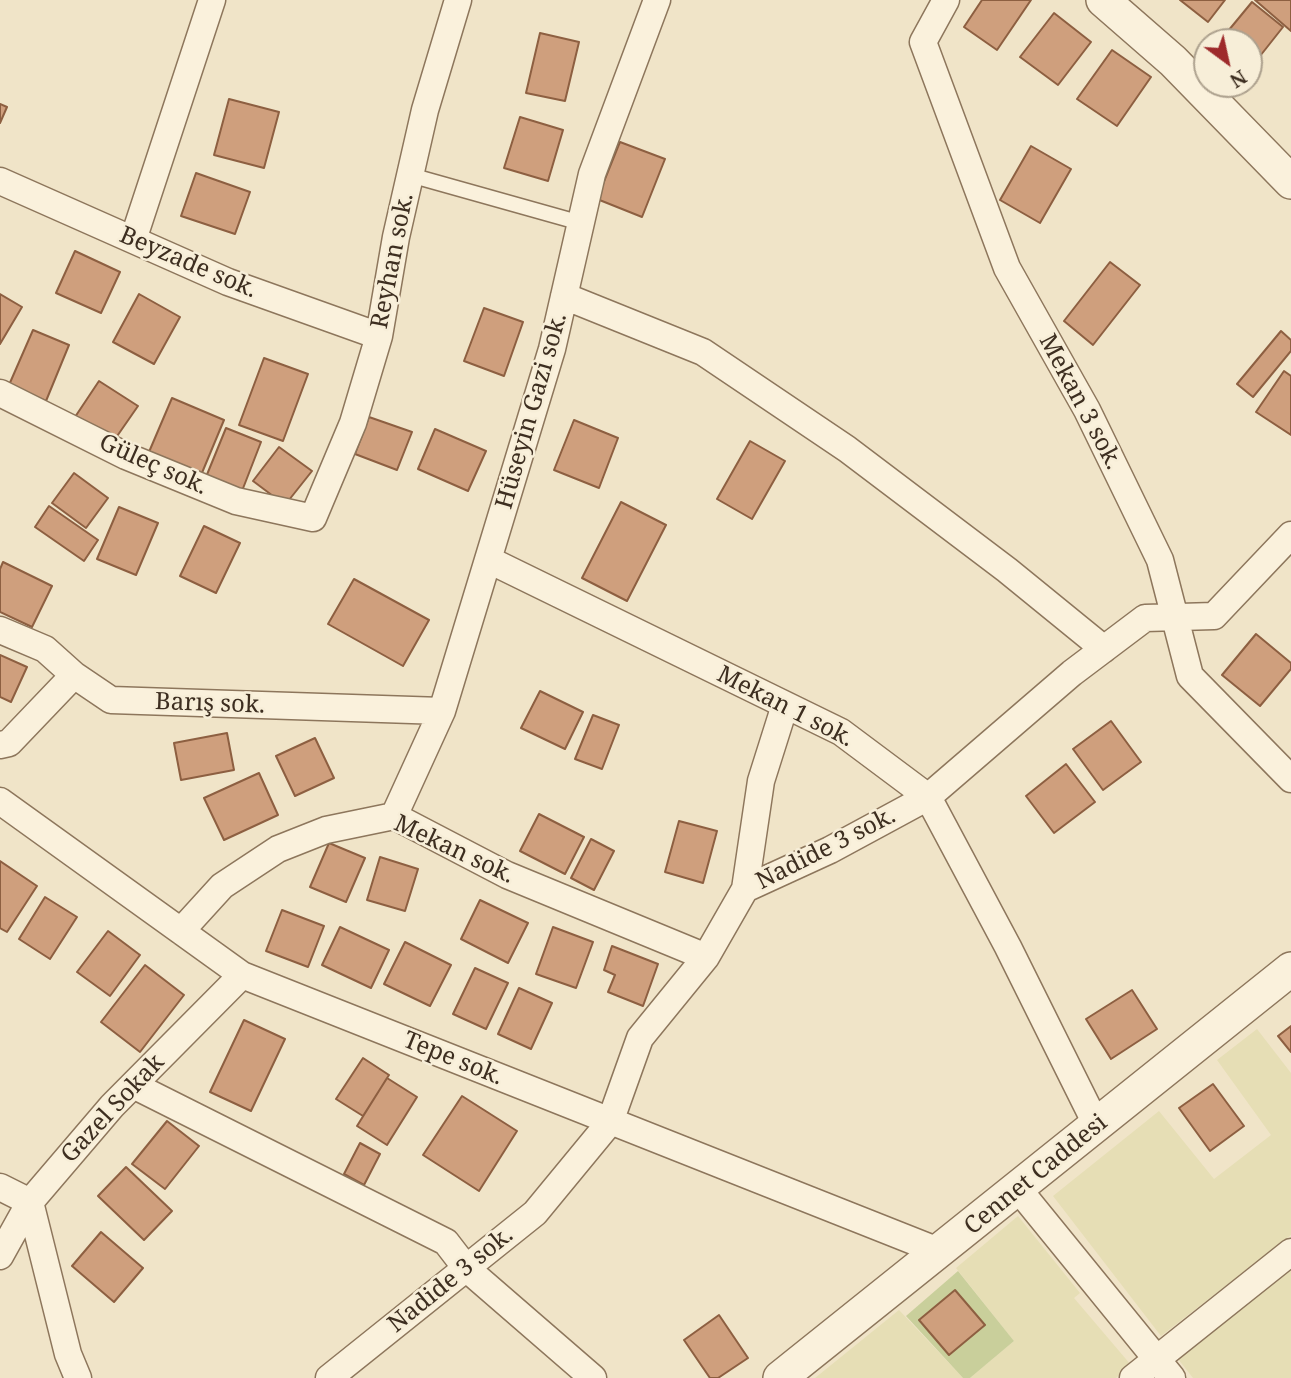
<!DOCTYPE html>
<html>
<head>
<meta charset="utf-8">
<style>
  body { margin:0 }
  #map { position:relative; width:1291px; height:1378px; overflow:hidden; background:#f0e4c8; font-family:"Noto Serif",serif }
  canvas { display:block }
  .north { position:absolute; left:1193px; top:28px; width:70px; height:70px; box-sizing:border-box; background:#f7eed8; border:2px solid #ada18e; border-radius:50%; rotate:147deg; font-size:19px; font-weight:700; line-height:28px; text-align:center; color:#3d2e20 }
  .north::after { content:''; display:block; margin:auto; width:24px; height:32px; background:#9e2a2b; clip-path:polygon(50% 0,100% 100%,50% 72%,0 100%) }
</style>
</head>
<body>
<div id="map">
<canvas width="1291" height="1378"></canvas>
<div class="north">N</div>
</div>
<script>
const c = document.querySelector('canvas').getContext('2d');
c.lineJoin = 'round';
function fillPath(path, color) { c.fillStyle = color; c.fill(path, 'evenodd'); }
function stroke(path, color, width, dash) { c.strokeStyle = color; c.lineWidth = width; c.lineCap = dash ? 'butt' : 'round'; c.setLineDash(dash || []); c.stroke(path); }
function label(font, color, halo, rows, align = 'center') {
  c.font = font + ' "Noto Serif",serif'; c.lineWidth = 5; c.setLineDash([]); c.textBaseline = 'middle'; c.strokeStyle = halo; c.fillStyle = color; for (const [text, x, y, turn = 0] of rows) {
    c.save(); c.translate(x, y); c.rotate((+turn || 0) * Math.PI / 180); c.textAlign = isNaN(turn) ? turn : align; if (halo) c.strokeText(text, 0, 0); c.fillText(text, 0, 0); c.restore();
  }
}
fillPath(new Path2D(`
  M1257 1029 1291 1073V1235L1161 1336 1053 1196 1159 1111 1214 1179 1271 1135 1217 1060Z
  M1018 1216 1080 1293 1074 1298 1131 1365 1116 1378H970L1014 1341 956 1268Z
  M1291 1269V1378H1193L1178 1359Z
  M899 1310 963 1378H815Z`), '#e6deb5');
fillPath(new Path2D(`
  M958 1271 1014 1341 970 1378H963L906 1316Z`), '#c9cf9b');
const building = new Path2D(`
  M982 0H1031L997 50 964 27Z
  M1180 0H1225L1208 22Z
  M1255 0H1291V31Z
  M1252 2 1283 27 1249 70V42H1219Z
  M1054 13 1091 42 1058 85 1020 57Z
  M540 33 579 42 565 101 526 93Z
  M1112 50 1151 77 1117 126 1077 99Z
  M229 99 279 112 264 168 214 155Z
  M0 104 7 107 0 123Z
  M520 117 563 130 548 181 504 168Z
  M620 142 665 159 642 217 597 199Z
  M1031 146 1071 169 1040 223 1000 200Z
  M196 173 250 192 235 234 181 216Z
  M75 251 120 272 101 313 56 293Z
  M1110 262 1140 285 1093 345 1064 321Z
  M0 294 22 307 0 344Z
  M139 294 180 317 154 364 113 342Z
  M484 308 523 322 504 376 464 361Z
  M33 330 69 345 46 401 9 385Z
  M1281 331 1291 340V351L1253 397 1237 384Z
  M264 358 308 374 283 441 239 425Z
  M1284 371 1291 376V435L1256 412Z
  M99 381 138 406 113 442 75 417Z
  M172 398 224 420 199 480 146 459Z
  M369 417 412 432 397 470 355 454Z
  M574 420 618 438 599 488 554 470Z
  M226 428 261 442 242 491 206 477Z
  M435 429 486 451 468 491 418 469Z
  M750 441 785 461 752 519 717 499Z
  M279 447 312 471 285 505 253 481Z
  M74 473 108 498 86 528 52 503Z
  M621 502 666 525 627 601 582 578Z
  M49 506 98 540 84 561 35 527Z
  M119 507 158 523 136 575 97 559Z
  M204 526 240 543 216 593 180 576Z
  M3 562 52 586 32 627 0 612V569Z
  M354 579 429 620 403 666 328 624Z
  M1256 634 1291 663V669L1260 706 1222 675Z
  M0 655 27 667 11 702 0 697Z
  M540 691 583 712 565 749 521 728Z
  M593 715 619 725 602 769 575 759Z
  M1111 721 1141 762 1103 790 1073 749Z
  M227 733 234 770 181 780 174 743Z
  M315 738 334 778 295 796 276 756Z
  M1066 764 1095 802 1054 833 1026 796Z
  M259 773 278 815 224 840 204 798Z
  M539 814 584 837 565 874 520 851Z
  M679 821 717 831 703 883 665 872Z
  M591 839 614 851 594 890 571 878Z
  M329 843 365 858 346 902 310 887Z
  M380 857 418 869 405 911 367 900Z
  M0 861 37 886 7 932 0 928Z
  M45 897 77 917 50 959 19 939Z
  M480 900 528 923 508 963 461 939Z
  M282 910 324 926 308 967 266 951Z
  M340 927 389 950 371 988 322 965Z
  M553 927 593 942 576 988 536 974Z
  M108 931 140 955 110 996 77 972Z
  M405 942 451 965 430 1006 384 984Z
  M612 946 658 964 643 1006 608 992 615 975 604 970Z
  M145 965 184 995 140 1052 101 1022Z
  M475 968 508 983 486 1029 453 1014Z
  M519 988 552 1003 531 1049 498 1034Z
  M1132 990 1157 1029 1111 1059 1086 1019Z
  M244 1020 285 1039 251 1111 210 1092Z
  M1291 1026V1052L1278 1036Z
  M363 1058 389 1075 363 1116 336 1099Z
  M387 1078 417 1097 387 1145 357 1126Z
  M1213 1084 1244 1126 1210 1151 1179 1108Z
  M462 1096 517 1131 479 1191 423 1155Z
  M167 1121 199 1146 165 1189 132 1164Z
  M360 1143 380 1154 364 1185 344 1174Z
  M126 1167 172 1211 144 1240 98 1196Z
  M101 1232 143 1268 114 1302 72 1266Z
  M955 1290 985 1325 949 1355 919 1320Z
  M719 1315 748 1358 718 1378H710L684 1340Z`);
fillPath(building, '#cf9f7d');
stroke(building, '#8d5f41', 2);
const service = new Path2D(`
  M410 175 581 223`);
const minor = new Path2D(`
  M946 0 923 42 1007 268 1087 410 1160 560 1190 676 1291 779
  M0 181 228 282 379 336
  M133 240 212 0
  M564 296 703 352 847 449 1007 570 1104 649
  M0 393 126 456 236 501 313 518 353 423 379 336 396 237 425 110 458 0
  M489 560 841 732 928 797 1008 947 1097 1126
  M0 630 45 649 74 675 111 700 442 711
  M0 745 9 743 74 675
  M0 801 242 975 941 1252
  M394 816 442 711 552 349 592 174 657 0
  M745 889 761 781 785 705
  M181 931 222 886 278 849 326 830 394 816 507 875 706 957
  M133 1085 446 1242 466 1268 593 1378
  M0 1187 30 1202 68 1354 78 1378
  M1019 1190 1172 1378
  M0 1256 30 1202 112 1106 242 975
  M329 1378 535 1213 610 1122 640 1038 706 957 745 889 830 850 928 797 1072 673 1145 618 1214 616 1291 535
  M1133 1378 1291 1252`);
const tertiary = new Path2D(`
  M1103 0 1173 61 1291 182
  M780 1378 1291 969`);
stroke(service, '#8d765c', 17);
stroke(minor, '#8d765c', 29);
stroke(tertiary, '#8d765c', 36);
stroke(service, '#faf1dc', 14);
stroke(minor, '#faf1dc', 26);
stroke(tertiary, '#faf1dc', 33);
label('24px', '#3d2e20', '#f7eed8', [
  ["Reyhan sok.",393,261,-79],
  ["Beyzade sok.",188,263,23],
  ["Mekan 3 sok.",1080,402,62],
  ["Hüseyin Gazi sok.",532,411,-74],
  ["Güleç sok.",153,465,24],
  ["Barış sok.",210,704,2],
  ["Mekan 1 sok.",785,707,27],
  ["Nadide 3 sok.",826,849,-27],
  ["Mekan sok.",454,850,25],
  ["Tepe sok.",453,1059,22],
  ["Gazel Sokak",113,1109,-47],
  ["Cennet Caddesi",1036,1175,-39],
  ["Nadide 3 sok.",451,1280,-39]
]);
</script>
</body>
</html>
